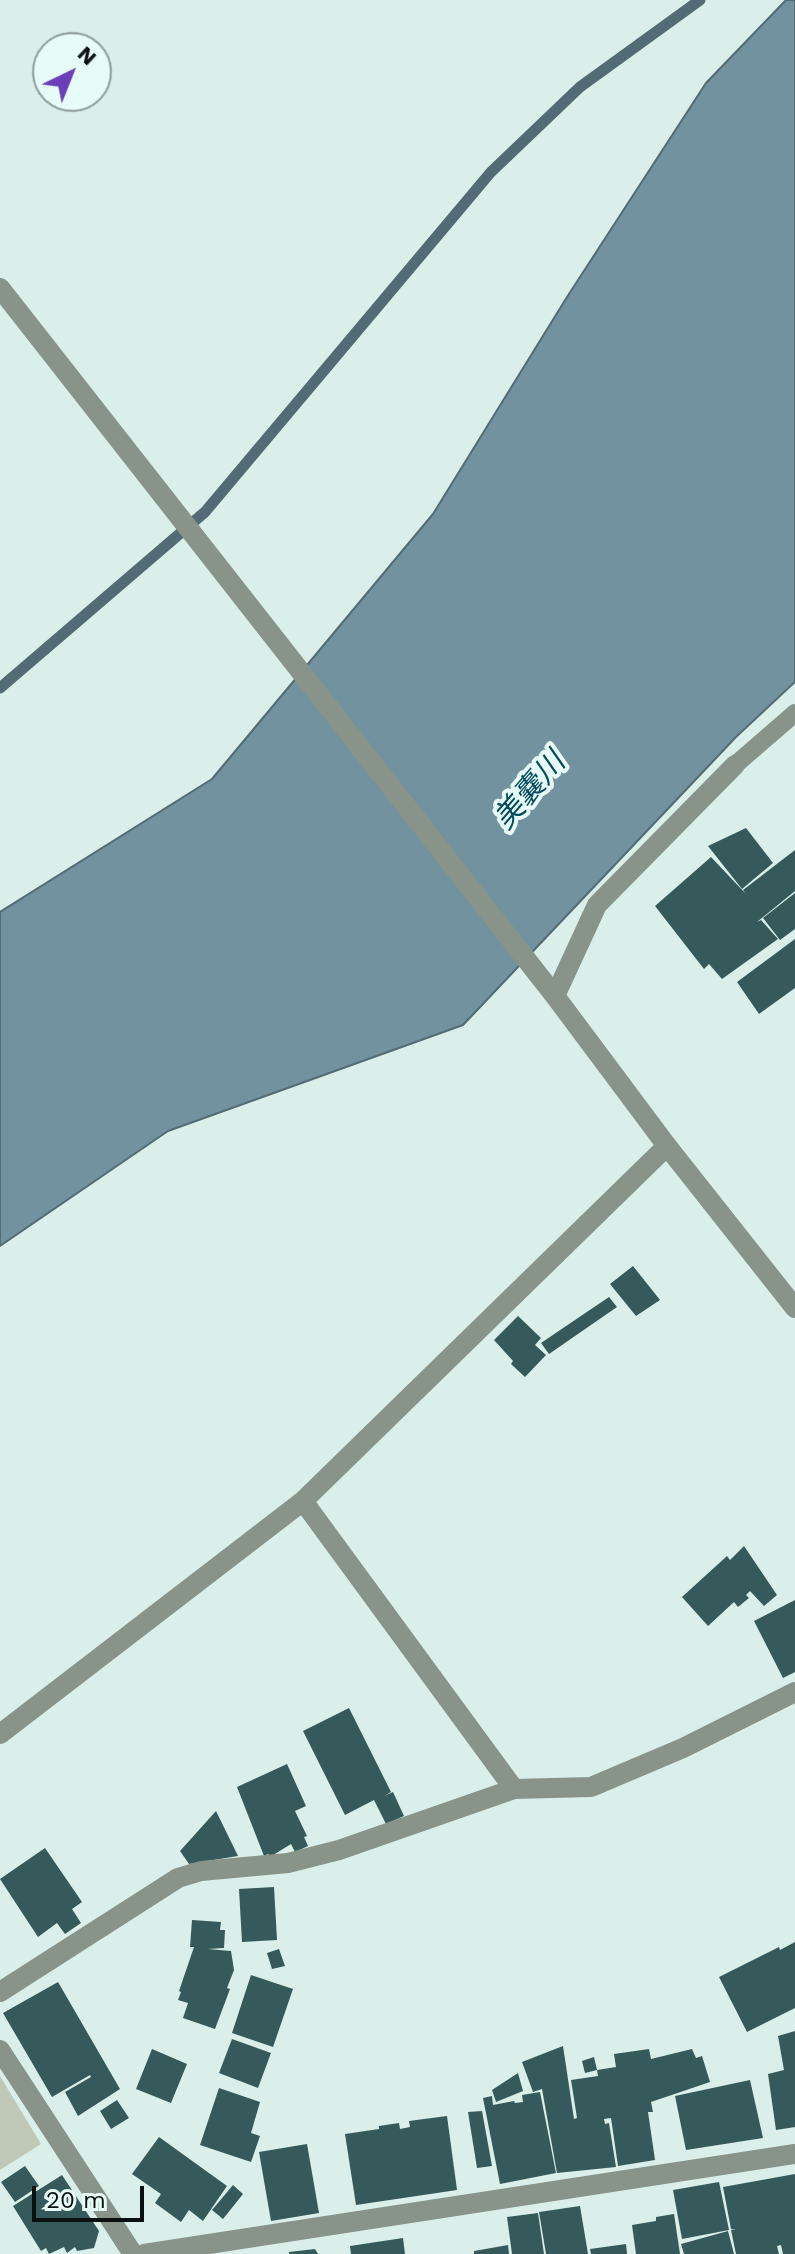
<!DOCTYPE html>
<html>
<head>
<meta charset="utf-8">
<style>
  body { margin:0 }
  #map { position:relative; width:795px; height:2254px; overflow:hidden; background:#daefe9; font-family:"Work Sans",sans-serif }
  canvas { display:block }
  .north { position:absolute; left:32px; top:32px; width:80px; height:80px; box-sizing:border-box; background:#e7fcf6; border:2px solid #8e9e9a; border-radius:50%; rotate:43deg; font-size:22px; font-weight:700; line-height:32px; text-align:center; color:#09100f }
  .north::after { content:''; display:block; margin:auto; width:28px; height:36px; background:#6b3fb7; clip-path:polygon(50% 0,100% 100%,50% 72%,0 100%) }
  .scale { position:absolute; left:32px; top:2186px; width:112px; height:36px; box-sizing:border-box; border:4px solid #09100f; border-top:0; padding-left:10px; font-size:24px; line-height:28px; white-space:nowrap; color:#09100f; -webkit-text-stroke:6px #e7fcf6; paint-order:stroke }
</style>
</head>
<body>
<div id="map">
<canvas width="795" height="2254"></canvas>
<div class="north">N</div>
<div class="scale">20 m</div>
</div>
<script>
const c = document.querySelector('canvas').getContext('2d');
c.lineJoin = 'round';
function fillPath(path, color) { c.fillStyle = color; c.fill(path, 'evenodd'); }
function stroke(path, color, width, dash) { c.strokeStyle = color; c.lineWidth = width; c.lineCap = dash ? 'butt' : 'round'; c.setLineDash(dash || []); c.stroke(path); }
function label(font, color, halo, rows, align = 'center') {
  c.font = font + ' "Work Sans","Noto Sans JP",sans-serif'; c.lineWidth = 8; c.setLineDash([]); c.textBaseline = 'middle'; c.strokeStyle = halo; c.fillStyle = color; for (const [text, x, y, turn = 0] of rows) {
    c.save(); c.translate(x, y); c.rotate((+turn || 0) * Math.PI / 180); c.textAlign = isNaN(turn) ? turn : align; if (halo) c.strokeText(text, 0, 0); c.fillText(text, 0, 0); c.restore();
  }
}
fillPath(new Path2D(`
  M0 2076 41 2144 0 2170Z`), '#c0c9b8');
const water = new Path2D(`
  M786 0H795V682L736 737 463 1025 168 1131 0 1246V912L212 779 433 514 567 297 706 83Z`);
fillPath(water, '#72929f');
stroke(water, '#526b74', 2);
stroke(new Path2D(`
  M0 688 205 512 491 172 580 87 700 0`), '#526b74', 11);
fillPath(new Path2D(`
  M746 828 773 863 742 889 708 846Z
  M795 850V891L757 922 761 920 778 939 722 979 709 964 704 969 655 906 711 857 746 894 743 890Z
  M795 893V929L780 940 763 918Z
  M795 939V988L759 1014 737 982Z
  M633 1266 660 1300 636 1316 610 1284Z
  M609 1297 617 1307 549 1354 541 1343Z
  M518 1316 541 1338 535 1345 546 1355 525 1377 511 1364 513 1361 494 1340Z
  M744 1546 777 1595 764 1606 750 1591 746 1595 749 1598 738 1607 734 1602 708 1626 682 1597 727 1556 730 1560Z
  M795 1600V1672L783 1678 754 1621Z
  M349 1708 391 1792 384 1796 393 1792 404 1816 386 1824 374 1800 345 1815 303 1731Z
  M287 1764 306 1806 295 1811 307 1836 304 1837 308 1846 295 1852 291 1844 270 1857 268 1854 264 1856 237 1787Z
  M216 1811 238 1856 189 1864 180 1851Z
  M45 1848 82 1902 72 1909 81 1923 65 1934 57 1923 38 1937 0 1879Z
  M274 1887 277 1940 242 1942 239 1889Z
  M192 1920 221 1922 220 1930H225L224 1948 208 1949 231 1951 234 1970 227 1988 230 1989 215 2029 183 2018 188 2003 178 2000 181 1992 179 1991 194 1947H190Z
  M795 1942V2008L747 2032 719 1977 779 1947 780 1950Z
  M279 1949 285 1966 272 1969 267 1953Z
  M251 1975 293 1989 273 2047 232 2033Z
  M58 1982 120 2089 78 2116 65 2092 91 2077 90 2075 52 2097 3 2013Z
  M795 2031V2127L776 2130 768 2074 784 2070 778 2036Z
  M232 2039 271 2053 258 2088 219 2073Z
  M563 2046 574 2119 577 2118 571 2080 598 2076 597 2070 616 2067 614 2054 649 2049 651 2059 692 2049 696 2058 702 2056 710 2082 651 2102 653 2112H648L655 2160 618 2166 611 2118 604 2119 605 2124 609 2123 616 2167 557 2173 542 2089 533 2092 522 2062Z
  M152 2049 187 2064 171 2103 136 2089Z
  M594 2057 597 2070 585 2073 582 2061Z
  M518 2073 523 2091 496 2102 492 2090Z
  M750 2080 763 2138 686 2150 675 2096Z
  M219 2088 260 2102 251 2133 260 2136 251 2162 200 2145Z
  M540 2092 556 2173 500 2184 483 2098 492 2096 493 2105 514 2101 515 2103 523 2102 522 2095Z
  M117 2100 129 2118 111 2129 100 2111Z
  M482 2111 492 2166 477 2168 468 2112Z
  M447 2116 457 2190 356 2205 345 2134 379 2129V2126L399 2123 400 2129 410 2127 409 2121Z
  M159 2137 227 2186 203 2221 189 2210 181 2222 155 2203 161 2194 132 2174Z
  M307 2144 319 2213 271 2221 259 2152Z
  M25 2166 39 2186 15 2202 1 2182Z
  M795 2174V2254H783L781 2245 777 2246 779 2254H736L731 2230 736 2229H731L723 2187Z
  M62 2175 99 2231 94 2248 77 2251 75 2247 67 2253 64 2247 49 2254 46 2248 41 2251 13 2206Z
  M719 2182 729 2230 682 2239 673 2190Z
  M233 2185 243 2194 223 2219 212 2210Z
  M580 2206 588 2254H546L539 2212Z
  M538 2213 544 2254H512L507 2217Z
  M674 2214 680 2254H636L632 2225 656 2221V2217Z
  M728 2231 734 2254H684L681 2244Z
  M403 2238 405 2254H351L350 2246Z
  M626 2244 627 2254H591L590 2249Z
  M508 2245 509 2254H474V2251Z
  M315 2249 318 2254H289V2252Z`), '#36595b');
stroke(new Path2D(`
  M735 765 795 713`), '#88938a', 18);
stroke(new Path2D(`
  M555 996 597 905 735 765
  M303 1501 514 1789
  M0 1734 303 1501 667 1146
  M0 1992 178 1878 201 1871 288 1863 339 1850 514 1789 591 1787 683 1748 795 1692
  M0 2050 133 2254
  M144 2254 795 2154`), '#88938a', 20);
stroke(new Path2D(`
  M0 288 555 996 667 1146 795 1308`), '#88938a', 20);
label('italic 30px', '#044b60', '#e7fcf6', [
  ["美嚢川",530,791,-49]
]);
</script>
</body>
</html>
